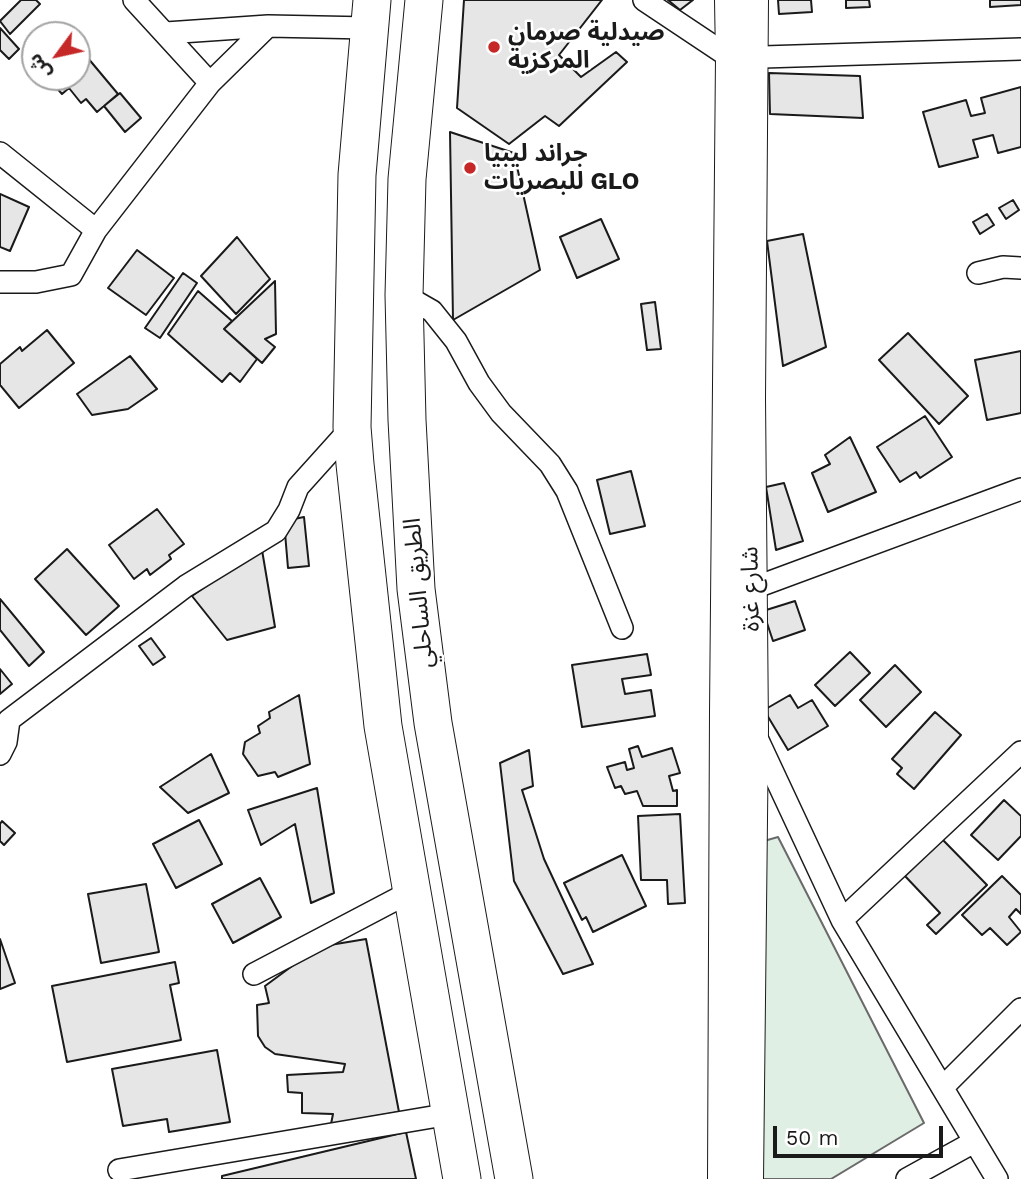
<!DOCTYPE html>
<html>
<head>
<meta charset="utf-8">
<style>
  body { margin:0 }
  #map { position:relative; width:1021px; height:1179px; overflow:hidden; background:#fff; font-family:"Work Sans","Noto Sans Arabic",sans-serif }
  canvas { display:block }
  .north { position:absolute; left:21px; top:21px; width:70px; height:70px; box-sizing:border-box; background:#fff; border:2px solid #a3a3a3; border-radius:50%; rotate:237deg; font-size:19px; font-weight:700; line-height:28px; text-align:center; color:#1a1a1a }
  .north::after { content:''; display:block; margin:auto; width:24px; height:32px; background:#c62828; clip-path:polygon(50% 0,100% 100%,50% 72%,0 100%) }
  .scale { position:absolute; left:773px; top:1126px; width:170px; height:32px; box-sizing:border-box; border:4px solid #1a1a1a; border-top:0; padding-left:9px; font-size:21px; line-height:24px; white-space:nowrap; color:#1a1a1a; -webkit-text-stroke:5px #fff; paint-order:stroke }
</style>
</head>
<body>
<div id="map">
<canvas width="1021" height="1179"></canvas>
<div class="north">ش</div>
<div class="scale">50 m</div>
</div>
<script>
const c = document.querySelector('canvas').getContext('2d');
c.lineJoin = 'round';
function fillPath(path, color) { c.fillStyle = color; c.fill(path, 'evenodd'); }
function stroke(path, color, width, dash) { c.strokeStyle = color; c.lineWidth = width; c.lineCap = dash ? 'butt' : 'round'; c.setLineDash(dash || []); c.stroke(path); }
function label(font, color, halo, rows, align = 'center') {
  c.font = font + ' "Work Sans","Noto Sans Arabic",sans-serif'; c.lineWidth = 5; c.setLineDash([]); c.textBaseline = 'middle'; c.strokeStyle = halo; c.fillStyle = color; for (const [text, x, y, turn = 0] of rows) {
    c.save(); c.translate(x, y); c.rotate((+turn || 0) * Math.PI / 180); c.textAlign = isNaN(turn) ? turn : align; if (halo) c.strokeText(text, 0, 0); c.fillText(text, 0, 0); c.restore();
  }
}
const green = new Path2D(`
  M778 837 924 1123 831 1179H755L757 843Z`);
fillPath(green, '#e0efe3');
stroke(green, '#6a6a6a', 2);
const building = new Path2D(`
  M21 0H36L40 4 10 34 0 21Z
  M464 0H602L559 55 581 77 616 52 627 62 559 126 545 116 509 144 457 108Z
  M668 0H693L680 10Z
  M778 0H811L812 12 779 14Z
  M846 0H869L870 7 846 8Z
  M990 0H1021V5L990 7Z
  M0 28 19 49 9 59 0 50Z
  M77 45 118 94 97 112 86 99 81 103 69 88 62 94 47 77H77Z
  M769 73 860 76 863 118 770 114Z
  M1021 87V147L998 153 993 135 973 140 978 157 939 167 923 112 966 100 971 116 985 113 981 98Z
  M120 93 141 118 125 132 104 106Z
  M450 132 514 153 540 270 453 320Z
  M0 194 29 207 10 251 0 247Z
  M1013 200 1019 210 1006 219 999 208Z
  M987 214 994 225 980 234 973 222Z
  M601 219 619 259 577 278 560 237Z
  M803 234 826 347 783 366 767 241Z
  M237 237 270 279 236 314 201 276Z
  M137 250 174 278 146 315 108 288Z
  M183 273 197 283 160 338 145 328Z
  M275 281 276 334 265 339 275 347 262 363 224 329Z
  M198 291 232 321 224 329 257 359 240 382 230 373 222 382 168 334Z
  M655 302 661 349 647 350 641 304Z
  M47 330 74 363 19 408 0 385V364L20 347 22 351Z
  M908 333 968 396 939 424 879 360Z
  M1021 351V413L987 420 975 360Z
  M130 356 157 389 128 409 92 415 77 394Z
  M925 416 952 457 920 478 916 472 900 482 877 447Z
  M850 437 876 492 828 512 812 473 830 464 825 455Z
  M631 471 645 526 610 534 597 480Z
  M784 483 803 541 776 550 766 487Z
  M157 509 184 544 169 555 171 559 150 575 147 569 134 579 109 545Z
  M304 517 309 566 288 568 284 521Z
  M67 549 119 606 86 635 35 579Z
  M262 550 275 627 227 640 192 596 257 551Z
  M0 599 44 652 29 666 0 630Z
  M795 601 805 630 773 641 763 611Z
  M151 638 165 657 153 665 139 646Z
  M850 652 870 673 835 706 815 685Z
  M647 654 651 675 622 679 625 694 651 690 655 716 582 727 572 665Z
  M895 665 921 692 886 727 860 700Z
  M0 669 12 684 0 694Z
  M299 695 310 764 278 777 275 772 258 776 243 754 245 742 260 733 258 726 270 718 269 712Z
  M790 695 798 708 812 700 828 726 788 750 764 710Z
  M935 712 961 735 914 789 897 774 902 768 892 759Z
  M638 746 642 757 672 748 680 773 669 776 673 791 677 790V806H643L637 791 625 794 621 786 615 788 607 767 625 762 627 770 634 768 629 749Z
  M529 750 533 786 522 790 544 859 593 964 563 974 514 881 500 763Z
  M211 754 229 793 188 813 160 787Z
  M317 788 334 893 311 903 295 824 261 845 248 810Z
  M1004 800 1021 816V836L998 860 971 835Z
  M680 814 685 903 668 904 667 880H641L638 816Z
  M199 820 222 864 176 888 153 844Z
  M2 821 15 833 4 845 0 841V824Z
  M942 839 987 885 936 934 927 925 940 913 905 876Z
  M622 855 646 906 593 932 586 917 582 920 564 883Z
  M1002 876 1021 895V914L1016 909 1009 917 1021 932 1007 945 990 928 982 935 962 915Z
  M260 878 281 917 233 943 212 904Z
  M146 884 159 952 101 963 88 894Z
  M0 939 15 983 0 989Z
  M366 939 399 1112 331 1124 333 1114 302 1113V1093L288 1092 287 1075 343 1072 345 1064 275 1054 265 1047 258 1036 257 1005 269 1003 265 986 318 947Z
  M175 962 179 983 170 985 181 1040 67 1062 52 986Z
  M217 1050 230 1122 169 1132 167 1119 123 1126 112 1069Z
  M406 1132 416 1179H222V1176Z`);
fillPath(building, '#e6e6e6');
stroke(building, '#1a1a1a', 2);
const street = new Path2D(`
  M134 0 210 83
  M644 0 731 58 1021 49
  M166 33 268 26 369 28
  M0 153 96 230
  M978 273 1003 267 1021 268
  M0 282H36L71 275 96 230 210 83 268 26
  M404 295 432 311 456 341 479 383 501 413 550 464 567 491 622 628
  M751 589 1021 489
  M756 736 842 920 997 1179
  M0 754 6 742 9 720 186 586 276 531 289 510 298 487 352 427
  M842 920 1021 752
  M254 974 410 892
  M943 1087 1021 1009
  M119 1170 450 1114
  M907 1179 974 1142`);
const secondary = new Path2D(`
  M723 1179 725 711 731 58 730 0
  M748 1179 753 729 750 398 753 0`);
const highway = new Path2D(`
  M372 0 357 175 352 427 355 464 383 726 462 1179
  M424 0 407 179 404 295 407 420 416 589 433 723 514 1179`);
stroke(street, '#1a1a1a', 24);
stroke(secondary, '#1a1a1a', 32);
stroke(highway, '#1a1a1a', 39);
stroke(street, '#fff', 21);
stroke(secondary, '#fff', 30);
stroke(highway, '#fff', 37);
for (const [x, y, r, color] of [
  [494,47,7,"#c62828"],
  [470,168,7,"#c62828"]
]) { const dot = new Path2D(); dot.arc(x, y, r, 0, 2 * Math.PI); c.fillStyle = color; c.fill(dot); stroke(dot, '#fff', 2.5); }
label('bold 24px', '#1a1a1a', '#fff', [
  ["صيدلية صرمان",508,33],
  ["المركزية",508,61],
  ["جراند ليبيا",484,154],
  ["للبصريات GLO",484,182]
], 'left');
label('24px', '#1a1a1a', '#fff', [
  ["شارع غزة",751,589,-91],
  ["الطريق الساحلي",419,593,-95]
]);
</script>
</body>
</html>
